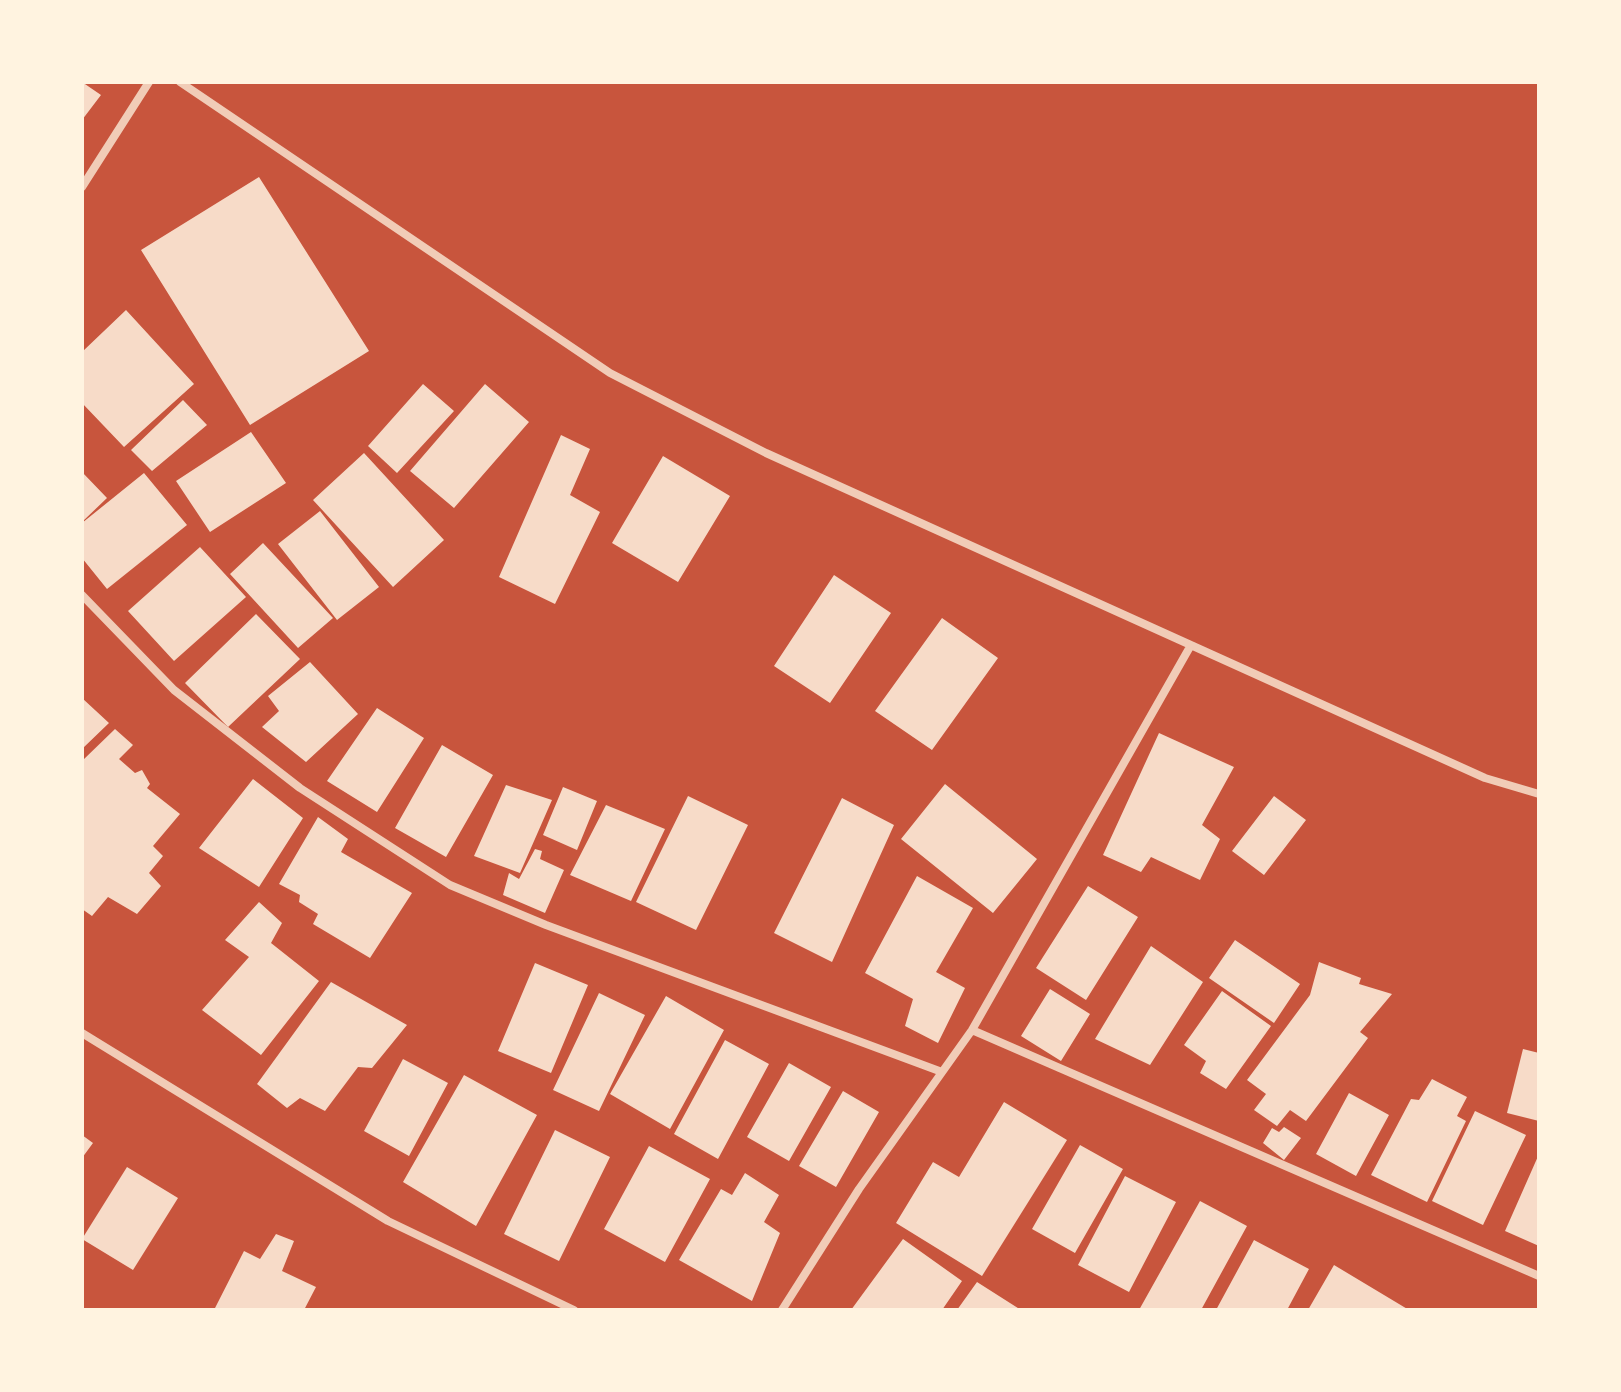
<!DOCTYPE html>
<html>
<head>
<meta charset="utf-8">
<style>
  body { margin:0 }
  #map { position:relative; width:1621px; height:1392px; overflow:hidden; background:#c8553d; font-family:Commissioner,sans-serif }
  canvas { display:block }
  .frame { position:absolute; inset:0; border:84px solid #fff3e0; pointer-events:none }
</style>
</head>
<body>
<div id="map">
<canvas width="1621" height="1392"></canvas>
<div class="frame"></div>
</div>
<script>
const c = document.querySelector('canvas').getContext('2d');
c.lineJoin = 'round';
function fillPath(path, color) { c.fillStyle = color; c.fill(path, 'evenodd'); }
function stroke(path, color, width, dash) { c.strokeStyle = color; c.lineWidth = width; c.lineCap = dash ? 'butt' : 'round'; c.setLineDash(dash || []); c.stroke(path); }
fillPath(new Path2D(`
  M82 82 101 95 82 120Z
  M259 177 369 351 250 425 141 250Z
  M126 310 194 384 124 447 82 403V352Z
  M423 384 454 411 397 473 368 446Z
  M485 384 529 422 454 508 410 471Z
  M183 400 207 425 152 471 131 450Z
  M251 432 286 483 210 532 176 481Z
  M561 435 590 449 570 495 600 512 555 604 499 577Z
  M364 453 444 540 393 587 313 500Z
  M663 456 730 496 678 582 612 543Z
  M82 472 107 498 82 522Z
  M144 473 187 525 107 589 82 558V523Z
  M320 511 379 587 337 620 278 544Z
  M263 543 333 618 298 648 230 574Z
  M200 547 246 597 174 661 128 611Z
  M834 575 891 613 830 703 774 666Z
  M256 614 300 659 228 727 185 683Z
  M942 618 998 658 932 750 875 711Z
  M310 662 358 714 306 762 262 727 279 711 268 696Z
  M82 698 109 723 82 749Z
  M377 708 424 738 377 812 327 781Z
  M115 729 133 745 119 759 135 773 142 770 150 784 147 788 180 814 153 846 163 856 149 873 161 886 137 914 108 897 92 916 82 909V761Z
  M1159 733 1234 767 1202 825 1220 839 1200 880 1151 857 1141 872 1103 855Z
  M442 745 493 775 446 857 395 828Z
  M253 779 303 818 259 887 199 848Z
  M945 784 1037 859 993 913 901 839Z
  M506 785 552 800 520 873 474 856Z
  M563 787 597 801 577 850 543 835Z
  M688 796 748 825 696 930 636 902Z
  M1274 796 1306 820 1264 875 1232 851Z
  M842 798 894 825 832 962 774 933Z
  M606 805 665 829 631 901 570 875Z
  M318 817 348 839 341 852 412 893 370 958 313 924 318 914 299 902 300 895 279 884Z
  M535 849 542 851 540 859 564 870 545 913 503 895 509 873 519 879Z
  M917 876 973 908 936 972 965 988 938 1043 905 1026 913 999 865 973Z
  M1088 886 1138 917 1086 1000 1036 968Z
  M259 902 282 923 271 943 319 981 261 1055 202 1010 249 957 225 940Z
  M1235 940 1300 984 1274 1023 1209 978Z
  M1151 946 1203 982 1150 1065 1095 1039Z
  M1319 962 1361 978 1359 984 1392 994 1360 1032 1368 1038 1306 1121 1290 1110 1277 1126 1254 1110 1266 1094 1247 1080 1310 995Z
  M535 963 588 985 551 1073 498 1051Z
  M331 982 407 1025 372 1068 358 1067 325 1111 300 1098 287 1108 257 1084Z
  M1050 989 1090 1014 1061 1061 1021 1036Z
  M1222 991 1271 1026 1226 1089 1200 1073 1206 1061 1184 1045Z
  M599 993 645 1015 599 1111 553 1090Z
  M666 996 724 1030 670 1129 610 1094Z
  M725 1040 769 1064 718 1159 674 1134Z
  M1523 1049 1539 1053V1121L1507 1113Z
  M403 1059 448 1083 409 1156 364 1131Z
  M789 1063 831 1087 789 1161 747 1137Z
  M464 1075 537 1115 476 1226 403 1182Z
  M1432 1079 1467 1097 1457 1116 1466 1121 1427 1202 1371 1175 1411 1099 1419 1100Z
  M843 1091 879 1112 836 1187 799 1166Z
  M1349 1093 1389 1115 1356 1176 1316 1154Z
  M1004 1102 1067 1140 982 1276 896 1223 933 1162 959 1177Z
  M1475 1111 1526 1135 1483 1225 1432 1201Z
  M1284 1127 1301 1138 1284 1160 1263 1143 1272 1128 1279 1132Z
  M555 1130 610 1157 559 1261 504 1234Z
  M82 1135 93 1143 82 1158Z
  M1080 1145 1123 1169 1075 1253 1032 1229Z
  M649 1146 710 1179 665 1262 604 1229Z
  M1539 1154V1246L1505 1231Z
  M127 1167 178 1198 133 1270 82 1239Z
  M745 1173 779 1195 764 1222 780 1233 752 1301 679 1260 721 1189 732 1195Z
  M1125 1176 1176 1202 1129 1292 1078 1265Z
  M1200 1201 1247 1226 1201 1310H1139Z
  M276 1234 294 1241 282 1271 316 1287 304 1310H214L244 1251 260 1259Z
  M903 1239 962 1281 942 1310H851Z
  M1254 1240 1309 1269 1287 1310H1216Z
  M1334 1265 1409 1310H1308Z
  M977 1282 1021 1310H957Z`), '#f7dbc8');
stroke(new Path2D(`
  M180 82 610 373 766 453 1485 778 1539 794
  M82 187 149 82
  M82 595 174 690 300 788 450 885 546 925 942 1072
  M972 1030 1539 1276
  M82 1033 388 1221 574 1310
  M782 1310 859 1189 972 1030 1191 645`), '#f1ccb7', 8);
</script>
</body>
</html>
